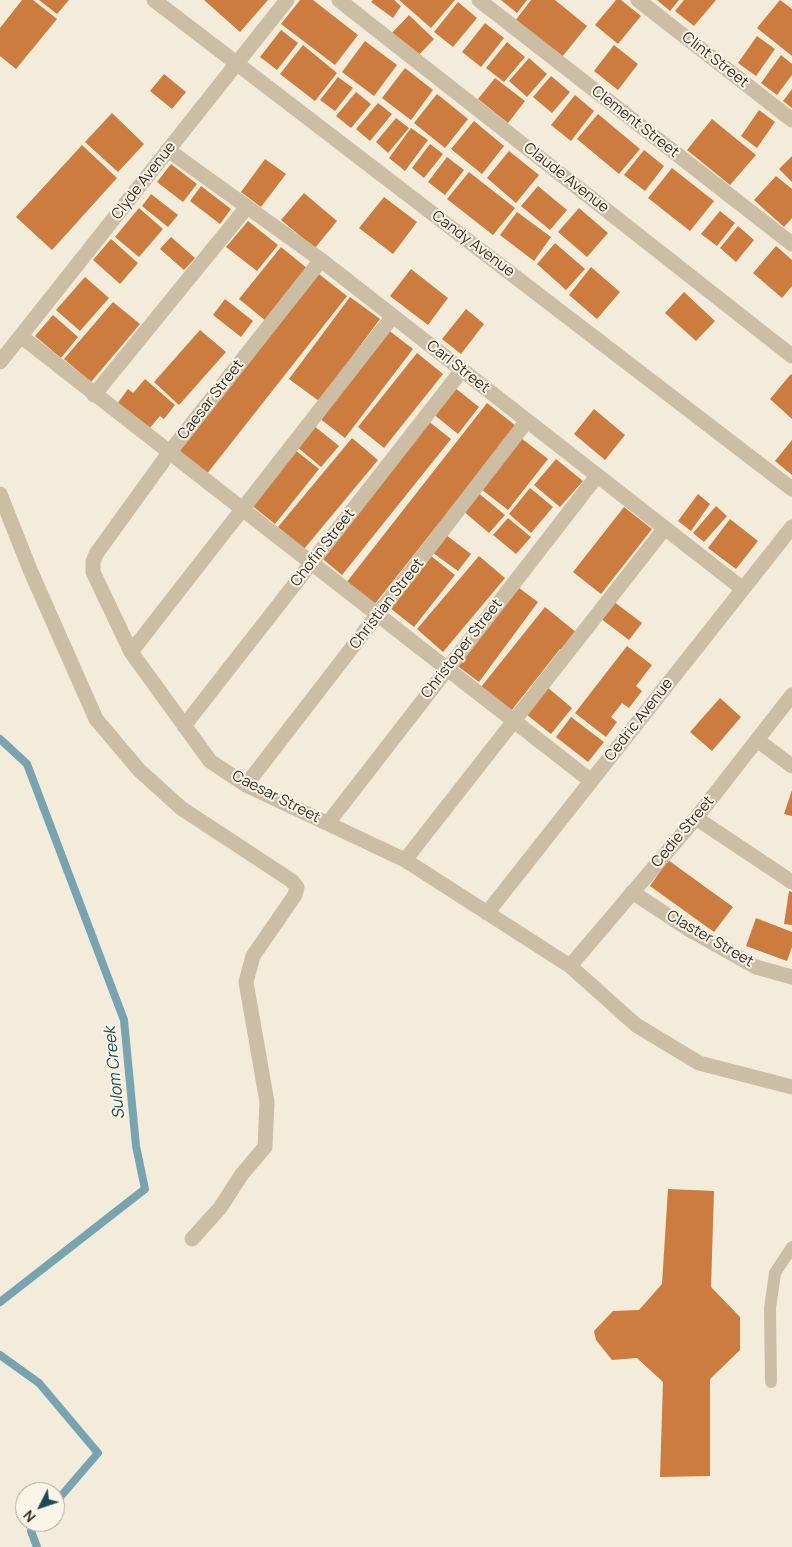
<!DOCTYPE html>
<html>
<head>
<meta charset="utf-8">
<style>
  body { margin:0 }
  #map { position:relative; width:792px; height:1547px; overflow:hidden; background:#f3ecda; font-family:Manrope,sans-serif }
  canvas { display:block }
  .north { position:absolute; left:15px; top:1482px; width:50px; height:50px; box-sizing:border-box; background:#faf5e7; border:1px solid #aca69a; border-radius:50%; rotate:229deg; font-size:14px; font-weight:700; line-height:20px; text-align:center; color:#372f27 }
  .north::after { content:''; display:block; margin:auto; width:18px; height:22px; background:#1a4b5b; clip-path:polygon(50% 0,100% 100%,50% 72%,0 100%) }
</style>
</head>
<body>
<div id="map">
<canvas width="792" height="1547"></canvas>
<div class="north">N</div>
</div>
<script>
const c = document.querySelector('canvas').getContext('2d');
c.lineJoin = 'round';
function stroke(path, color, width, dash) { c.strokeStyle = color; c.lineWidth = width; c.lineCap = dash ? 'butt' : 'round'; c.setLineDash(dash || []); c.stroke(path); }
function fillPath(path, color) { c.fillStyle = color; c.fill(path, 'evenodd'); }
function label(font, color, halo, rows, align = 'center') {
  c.font = font + ' Manrope,sans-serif'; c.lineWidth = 4; c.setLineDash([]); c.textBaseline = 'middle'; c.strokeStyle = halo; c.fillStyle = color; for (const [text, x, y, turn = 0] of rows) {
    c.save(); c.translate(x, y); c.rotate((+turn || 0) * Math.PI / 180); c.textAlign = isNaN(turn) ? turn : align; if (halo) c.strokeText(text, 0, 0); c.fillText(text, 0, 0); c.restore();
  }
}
stroke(new Path2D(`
  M0 739 27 764 124 1020 136 1146 145 1189 0 1302
  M0 1355 39 1383 98 1453 55 1503
  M37 1547 31 1531 39 1522`), '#78a4b2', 8);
fillPath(new Path2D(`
  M22 0H33L57 19 16 69 0 56V28Z
  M39 0H69L57 14Z
  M204 0H268L240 32Z
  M300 0H313L358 35 335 65 281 24Z
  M373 0H394L401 6 393 18 371 2Z
  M399 0H455L431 28Z
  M501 0H527L517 13Z
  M531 0H555L587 26 562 57 515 21Z
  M616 0H621L641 16 618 44 595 25Z
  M657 0H679L670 11Z
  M684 0H716L694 26 675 11Z
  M780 0 792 9V56L757 28Z
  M458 2 477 18 453 47 434 32Z
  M409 15 434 39 416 58 391 34Z
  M485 23 504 38 481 67 462 52Z
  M281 30 298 43 277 70 260 57Z
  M757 36 775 49 756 76 738 63Z
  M365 41 397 65 374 96 342 72Z
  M507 42 525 57 504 82 486 68Z
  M303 45 337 73 315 101 280 74Z
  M614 45 638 64 618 90 594 71Z
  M781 55 792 64V75L777 95 761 83Z
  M529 58 547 74 527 97 509 81Z
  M405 68 433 90 411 120 382 98Z
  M164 74 186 92 172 109 150 91Z
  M551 76 570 92 552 113 533 97Z
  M338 77 353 88 335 111 320 100Z
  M495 78 525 101 508 123 478 99Z
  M792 89V108L783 101Z
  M356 92 371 104 351 128 336 116Z
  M437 94 468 119 445 148 414 123Z
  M575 95 594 111 571 141 551 125Z
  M378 103 392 114 370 141 356 129Z
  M759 110 775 122 757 148 741 136Z
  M112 113 144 144 118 172 85 142Z
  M598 114 640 149 619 174 577 139Z
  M396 118 409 128 388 153 376 142Z
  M712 119 756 155 730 185 687 150Z
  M474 121 504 146 482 174 451 149Z
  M411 128 428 140 405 171 389 158Z
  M430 144 443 154 424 178 412 168Z
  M82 145 117 178 52 250 16 217Z
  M644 150 664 166 645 191 624 175Z
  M509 151 539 175 516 203 487 178Z
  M792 156V182L779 169Z
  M447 157 464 170 445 195 428 182Z
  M265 159 286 174 261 207 241 192Z
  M171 164 197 184 183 202 157 182Z
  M672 168 714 201 690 231 648 198Z
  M469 172 515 208 493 235 447 199Z
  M776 176 792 189V218L784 227 754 200Z
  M201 186 231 209 220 224 190 201Z
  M538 186 567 210 550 230 521 206Z
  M304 193 337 221 315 248 281 220Z
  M151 194 178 215 168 227 142 206Z
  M384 197 417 222 393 254 359 228Z
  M139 208 163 229 139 257 115 237Z
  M579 208 608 233 587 257 558 232Z
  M720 211 735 223 717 246 701 234Z
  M517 212 551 237 534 261 500 235Z
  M248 221 278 245 257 271 226 247Z
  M738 226 754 240 736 262 720 248Z
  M171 237 195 258 184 270 160 249Z
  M111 239 138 263 120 284 93 260Z
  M555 243 585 269 566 290 537 264Z
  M776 246 792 260V286L782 298 753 273Z
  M281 247 308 269 266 321 239 299Z
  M591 267 620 292 597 319 569 295Z
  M411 269 448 298 428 325 390 296Z
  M315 271 347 296 206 475 174 450Z
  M85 277 109 298 80 331 56 310Z
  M684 292 715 321 696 341 665 313Z
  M350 297 380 319 319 401 289 379Z
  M225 299 253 321 241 337 213 315Z
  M113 302 140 324 91 382 64 359Z
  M466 309 484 324 461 354 442 339Z
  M53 315 78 337 61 358 35 336Z
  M387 329 413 349 345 438 319 418Z
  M200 330 226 352 179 405 154 382Z
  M417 353 443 374 384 448 358 427Z
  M791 374 792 375V419L770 399Z
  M145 379 175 405 164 419 160 416 148 430 117 404 128 389 133 393Z
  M454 387 479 407 458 434 432 413Z
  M487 403 516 426 374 605 346 583Z
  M594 409 625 435 605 460 574 434Z
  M427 420 451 439 342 575 318 555Z
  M313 425 339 446 321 467 296 446Z
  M352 438 378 460 304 549 278 527Z
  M521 438 548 459 508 510 481 489Z
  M792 440V475L775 461Z
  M294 449 319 469 275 524 250 504Z
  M556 459 583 481 560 507 534 485Z
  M530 488 553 507 531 533 509 514Z
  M477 492 505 515 489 533 462 510Z
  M698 494 710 504 691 531 678 521Z
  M716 506 727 516 704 542 693 533Z
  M624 507 652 529 601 594 573 572Z
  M508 518 531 537 516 554 493 535Z
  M730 519 758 541 736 569 708 548Z
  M446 535 471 554 458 571 433 553Z
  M431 556 455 575 414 627 390 608Z
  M479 556 505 578 443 652 417 629Z
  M515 585 538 602 479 682 455 664Z
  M613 601 642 623 629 640 600 618Z
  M545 607 577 633 563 651 560 649 511 711 481 687Z
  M627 646 652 665 636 686 642 691 629 708 622 703 611 717 617 722 606 737 575 713Z
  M547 687 572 708 551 734 526 714Z
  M720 698 741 717 712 751 690 732Z
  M571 717 604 742 588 762 556 737Z
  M792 790V816L784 814Z
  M668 860 733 907 714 932 650 886Z
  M789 891 792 892V925L784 924Z
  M756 918 792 932V947L787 961 746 946Z
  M668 1189 714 1191 711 1287 740 1317V1350L710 1379V1476L660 1477 663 1382 637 1358 612 1360 596 1340 594 1331 613 1311 639 1310 662 1284Z`), '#cd7c3f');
stroke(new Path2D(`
  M771 1382 770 1308 775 1273 792 1247`), '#ccbea5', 12);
stroke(new Path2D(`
  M154 0 792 489
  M339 0 792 356
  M479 0 792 244
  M638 0 792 120
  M168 150 321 260 743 589
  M321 260 169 453 96 554 93 562V572L131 652 210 761 246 785 405 860 570 966 636 1025 699 1063 792 1087
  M22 337 591 781
  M0 362 287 0
  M94 395 247 207
  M0 494 31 572 96 719 139 770 181 808 292 881 297 887 295 895 253 956 246 982 267 1102 265 1147 242 1174 220 1208 192 1239
  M131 652 393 316
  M184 726 462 370
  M757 740 792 766
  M246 785 527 421
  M696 818 792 882
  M328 823 597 476
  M405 860 665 528
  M632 892 690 930 756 967 792 977
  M487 913 792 527
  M570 966 696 818 792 695`), '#ccbea5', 15);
label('15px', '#372f27', '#faf5e7', [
  ["Clint Street",715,60,38],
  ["Clement Street",635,122,38],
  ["Claude Avenue",566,178,38],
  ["Clyde Avenue",144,181,-52],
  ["Candy Avenue",473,244,37],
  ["Carl Street",458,367,38],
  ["Caesar Street",211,400,-52],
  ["Chofin Street",323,548,-52],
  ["Christian Street",387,604,-52],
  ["Christoper Street",462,649,-52],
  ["Cedric Avenue",639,720,-52],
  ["Caesar Street",276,797,27],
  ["Cedie Street",683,832,-50],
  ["Claster Street",710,939,30]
]);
label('italic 16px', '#1a4b5b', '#faf5e7', [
  ["Sulom Creek",115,1073,-96]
]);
</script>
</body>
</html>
